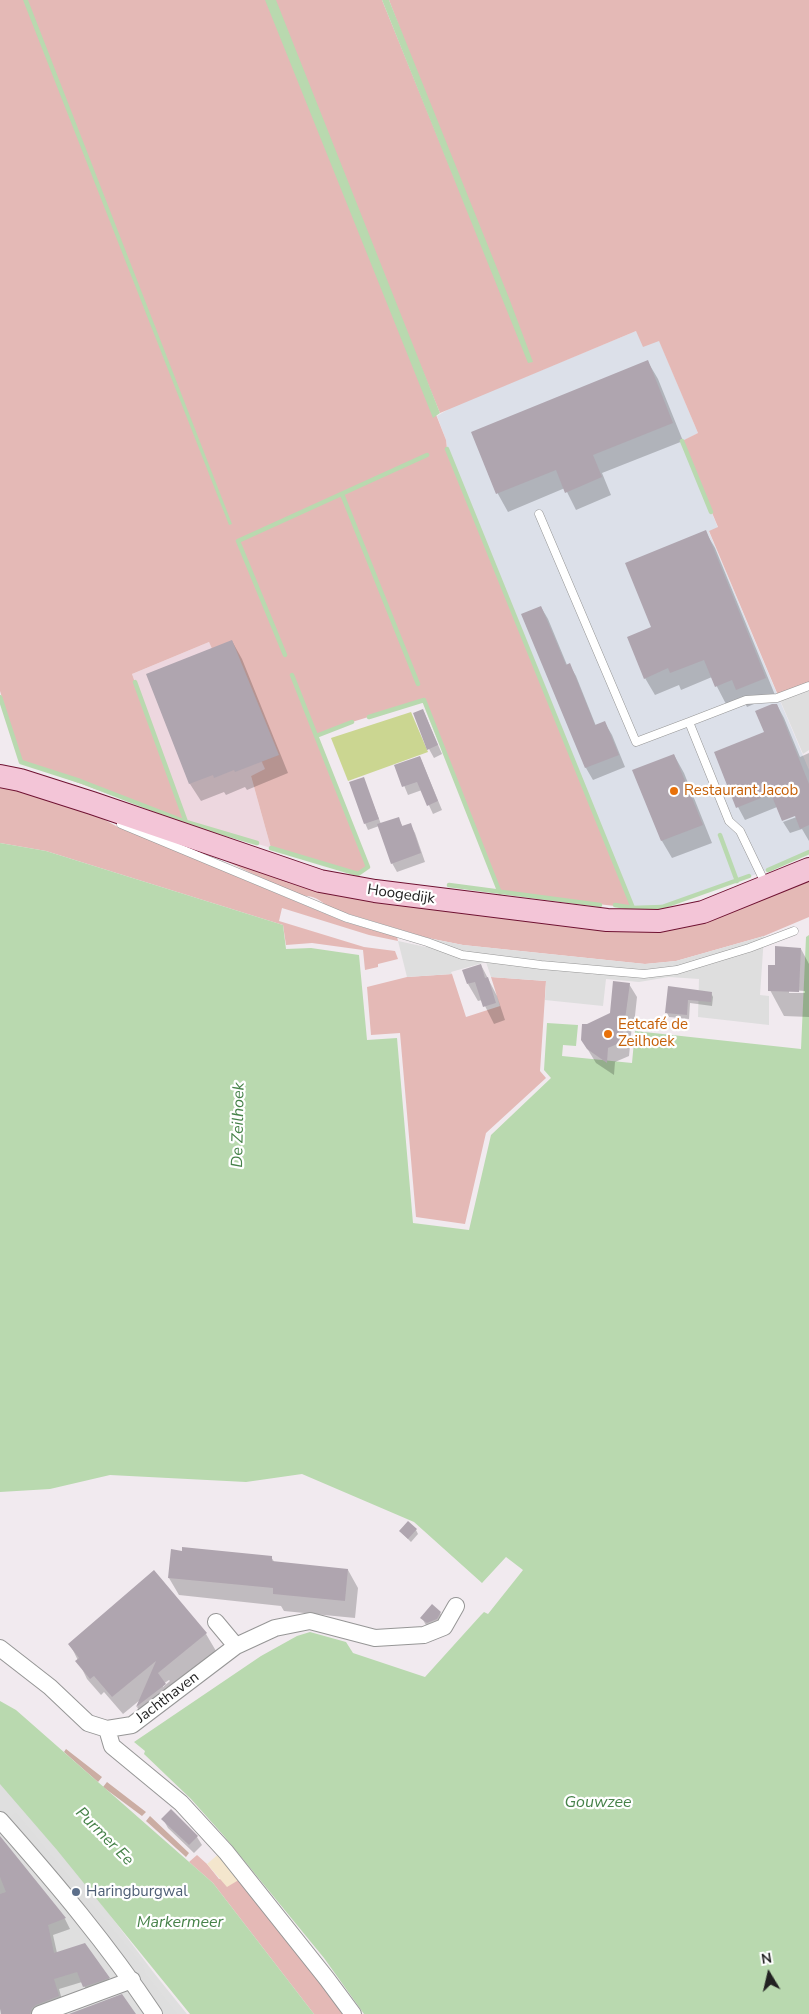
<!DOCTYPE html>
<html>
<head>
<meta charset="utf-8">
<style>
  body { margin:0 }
  #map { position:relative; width:809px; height:2014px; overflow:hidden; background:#f1eaef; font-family:"Nunito Sans",sans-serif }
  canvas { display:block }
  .north { position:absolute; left:744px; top:1949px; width:50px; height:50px; -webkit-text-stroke:4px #fff; paint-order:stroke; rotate:351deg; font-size:14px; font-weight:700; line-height:20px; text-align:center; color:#222 }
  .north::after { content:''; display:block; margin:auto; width:18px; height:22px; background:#222; clip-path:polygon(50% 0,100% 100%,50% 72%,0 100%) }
</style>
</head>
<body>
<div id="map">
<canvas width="809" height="2014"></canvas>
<div class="north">N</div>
</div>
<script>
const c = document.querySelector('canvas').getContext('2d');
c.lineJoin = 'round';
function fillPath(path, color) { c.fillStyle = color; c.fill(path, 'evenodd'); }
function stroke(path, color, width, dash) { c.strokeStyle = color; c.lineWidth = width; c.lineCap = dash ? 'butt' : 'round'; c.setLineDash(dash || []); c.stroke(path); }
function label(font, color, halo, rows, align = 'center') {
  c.font = font + ' "Nunito Sans",sans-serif'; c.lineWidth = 4.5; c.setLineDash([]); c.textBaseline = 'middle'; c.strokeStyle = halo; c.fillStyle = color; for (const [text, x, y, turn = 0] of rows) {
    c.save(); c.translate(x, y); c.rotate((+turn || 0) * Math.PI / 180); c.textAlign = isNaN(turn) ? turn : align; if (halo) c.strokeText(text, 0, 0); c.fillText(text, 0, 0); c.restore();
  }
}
fillPath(new Path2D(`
  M0 1779 31 1811 154 1973 187 2014H0Z`), '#dfdfdf');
fillPath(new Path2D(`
  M636 331 659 340 698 433 683 441 718 528 709 532 809 770V852L768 870 662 907 633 908 447 449 446 440 437 416 452 407Z`), '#dce0e9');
fillPath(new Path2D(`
  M209 642 266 770 251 776 271 848 186 822 132 674Z`), '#edd7df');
fillPath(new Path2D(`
  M0 0H382L495 278 389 0H809V689L780 700 709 531 718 527 682 441 698 433 659 341 643 347 636 331 440 413 341 173 446 440 447 449 633 908 500 893 424 700 352 722 316 736 368 867 358 874 271 848 251 776 265 769 209 642 132 674 186 822 21 762 0 691Z
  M0 782 79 806 116 826 345 922 397 937 398 941 369 935 282 908 279 921 364 947 395 951 398 959 378 964V967L365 970 363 950 312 943 286 945 283 925 46 851 0 843Z
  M205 851 498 913 714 915 793 888 809 880V917L764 936 676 961 645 964 463 945 428 938 329 908C319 899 313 895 299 896Z
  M452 974 466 1017 500 1006 491 977 546 981 540 1071 546 1078 486 1133 465 1224 416 1217 400 1033 371 1035 367 987 407 977Z
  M197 1855 207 1864 219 1879 242 1878 350 2014H314L213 1883 189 1862Z`), '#e4b9b6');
fillPath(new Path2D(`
  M66 1749 102 1777 98 1782 64 1752Z
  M107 1782 146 1812 142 1816 103 1787Z
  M150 1816 189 1853 186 1857 146 1821Z`), '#cbada3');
fillPath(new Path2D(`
  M221 1852 242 1878 227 1887 207 1864Z`), '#f4e6cd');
fillPath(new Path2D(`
  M411 712 428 752 348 781 331 738Z`), '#cbd691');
fillPath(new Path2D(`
  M809 689V750L803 754 780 700Z
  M764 936 760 995 769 996V1025L698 1017 699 979 669 977 639 982 606 979 603 1006 545 1000 546 981 491 977 486 962 451 972 452 974 407 977 398 941 426 947 428 938 463 945 645 964 676 961Z
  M16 1813 144 1967 146 1975 177 2014H161L8 1820Z`), '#dedede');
fillPath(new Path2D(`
  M23 0H28L232 524 229 525Z
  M265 0H276L440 413 433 418Z
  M382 0H389L509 298 533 362 528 363Z
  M0 843 46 851 283 925 286 949 311 948 359 955 367 1040 397 1038 413 1223 469 1230 491 1135 551 1078 544 1070 547 1023 578 1025 576 1046 563 1045 562 1056 632 1063 635 1031 801 1049 806 937 809 935V2014H364L324 1958 224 1836 191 1799 144 1754 145 1751 134 1742 261 1656 297 1636 310 1632 346 1642 353 1653 425 1677 481 1615 484 1612 488 1614 523 1570 506 1557 482 1583 414 1522 302 1474 246 1482 110 1475 50 1489 0 1492Z
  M0 1701 16 1710 213 1883 314 2014H190L57 1850 0 1784Z`), '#b9d9af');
fillPath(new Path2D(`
  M648 362 658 379 683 441 602 473 611 495 576 510 565 488 508 512 498 494 473 433Z
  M705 531 715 548 775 695 747 707 742 697 726 704 712 677 681 690 679 685 655 695 645 678Z
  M541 607 548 619 567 665 569 664 576 676 596 726 605 723 612 735 625 767 593 780 586 768 523 614Z
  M232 641 242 659 288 773 247 790 245 787 226 795 224 792 201 801 190 784 148 674Z
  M777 705 784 718 800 757 809 753V841L802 829 790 833 783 822 802 815 777 807 745 820 738 807Z
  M423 710 442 754 434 758 429 749Z
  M674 755 684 773 712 843 672 858 662 841 634 771Z
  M420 757 442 810 433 814 422 790 408 795 396 766Z
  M363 778 381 824 398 818 403 827 410 824 415 833 425 862 397 872 392 863 379 826 368 830 365 823Z
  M801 949 809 964V1017L784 1016 770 990 776 966ZM789 990 805 991V993H789Z
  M481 965 497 996 505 1020 494 1024 482 1000 478 1001 468 984Z
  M629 984 637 997 634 1025H632L629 1056 615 1062 614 1075 596 1063 582 1040 587 1026 612 1014Z
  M670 987 711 993 713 997 712 1006 690 1003 689 1019 669 1017 667 1013Z
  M416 1530 418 1534 411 1542 401 1532Z
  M271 1557 275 1563 348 1570 358 1588 355 1618 284 1611 281 1606 179 1595 169 1578Z
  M440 1613 445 1621 427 1627 422 1618Z
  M206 1634 216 1651 147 1723 137 1707 140 1700 123 1714 104 1692 101 1695 87 1679 70 1644ZM169 1680 170 1681 163 1687V1684Z
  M163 1819 197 1837 202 1845 194 1853 168 1828Z
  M0 1838 65 1919 70 1929 53 1935 57 1953 109 1978 114 1988 90 1997 82 1982 59 1989 64 2007 46 2014H2L0 2008Z`), '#0003');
stroke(new Path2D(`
  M682 441 711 512
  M447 449 633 908
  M342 494 418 684
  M285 655 238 541 427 455
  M135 682 186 822
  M0 697 21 762 80 781 186 822 257 843
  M369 717 424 700 500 893
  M316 736 352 722
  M720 835 737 881
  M271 848 358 874 368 867 292 675
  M768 870 809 852
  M449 885 600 905
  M615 905 633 908 662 907 749 876`), '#b9d9af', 4.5);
fillPath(new Path2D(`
  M648 360 673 423 593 455 602 477 565 493 556 470 496 494 471 432Z
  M706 530 766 678 736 690 732 680 715 687 704 660 670 673 668 668 644 679 627 637 651 627 625 563Z
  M541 606 566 665 570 663 595 725 605 721 619 755 585 768 521 614Z
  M232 640 279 755 235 772 234 770 214 778 213 775 189 784 146 674Z
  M772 704H777L809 784V825L800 829 795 816 782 821 771 794 736 808 714 752 764 732 755 711Z
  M423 709 438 745 427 750 413 713Z
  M674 754 703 825 661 841 632 770Z
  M420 756 438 801 427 806 417 782 402 787 394 765Z
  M364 777 379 819 364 824 349 782Z
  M399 817 402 826 411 823 421 853 391 864 377 824Z
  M775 946 801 948 799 992 768 991V965H775Z
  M481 964 485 978 488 977 496 1003 483 1007 475 982 467 984 462 970Z
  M613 981 630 983 622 1042 608 1048 607 1063 587 1049 581 1040 582 1024H587L610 1013Z
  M668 986 712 992 711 1002 688 1000 687 1015 665 1013Z
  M408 1521 417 1529 408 1539 399 1531Z
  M182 1547 272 1556V1561L348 1569 345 1601 273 1594V1588L168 1578 171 1549 182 1551Z
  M154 1570 207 1633 158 1673 166 1684 136 1707 156 1661 112 1697 94 1676 90 1679 75 1661 79 1658 68 1644Z
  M432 1604 441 1612 437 1619 427 1623 420 1618Z
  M171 1809 198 1836 189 1845 161 1819Z
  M0 1836 66 1918 48 1925 54 1953 85 1943 110 1978 83 1987 77 1972 54 1979 59 1996 36 2005 32 2008 30 2014H1L0 2008V1894L6 1892 0 1877Z
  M122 1994 136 2014H69Z`), '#afa5af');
const lane = new Path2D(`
  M539 514 636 742 689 722 729 821 740 831 766 885
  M689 722 746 700 777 698 809 686
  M121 824 347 918 427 942 462 955 541 965 644 974 677 970 749 948 794 931`);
const street = new Path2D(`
  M216 1622 236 1646
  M0 1648 50 1687 88 1723 107 1729 132 1725 236 1646 275 1628 310 1621 375 1638 424 1635 444 1627 456 1606
  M107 1729 112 1746 181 1803 226 1852 327 1979 353 2014
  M0 1820C55 1882 108 1945 154 2014
  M40 2014 132 1980`);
const secondary = new Path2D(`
  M0 776 20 780 92 803 320 881 375 891 607 920 659 921 703 912 809 869`);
stroke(lane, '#969696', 9);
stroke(street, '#969696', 18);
stroke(secondary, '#6f1232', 24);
stroke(lane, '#fff', 8);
stroke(street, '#fff', 16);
stroke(secondary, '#f3c5d7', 22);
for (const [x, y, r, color] of [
  [674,791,5,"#e8710a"],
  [608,1034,5,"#e8710a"],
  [76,1892,5,"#5c6f8a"]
]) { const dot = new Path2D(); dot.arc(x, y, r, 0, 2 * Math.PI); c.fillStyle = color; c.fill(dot); stroke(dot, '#fff', 2); }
label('15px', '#c56008', '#fff', [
  ["Restaurant Jacob",684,791],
  ["Eetcafé de",618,1025],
  ["Zeilhoek",618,1042]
], 'left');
label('15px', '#222', '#fff', [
  ["Hoogedijk",401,895,8],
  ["Jachthaven",168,1698,-37]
]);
label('15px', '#4e5e75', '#fff', [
  ["Haringburgwal",86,1892]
], 'left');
label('italic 16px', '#468249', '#fff', [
  ["De Zeilhoek",239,1125,-89],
  ["Gouwzee",598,1803],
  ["Purmer Ee",104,1837,45],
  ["Markermeer",180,1923]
]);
</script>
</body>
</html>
